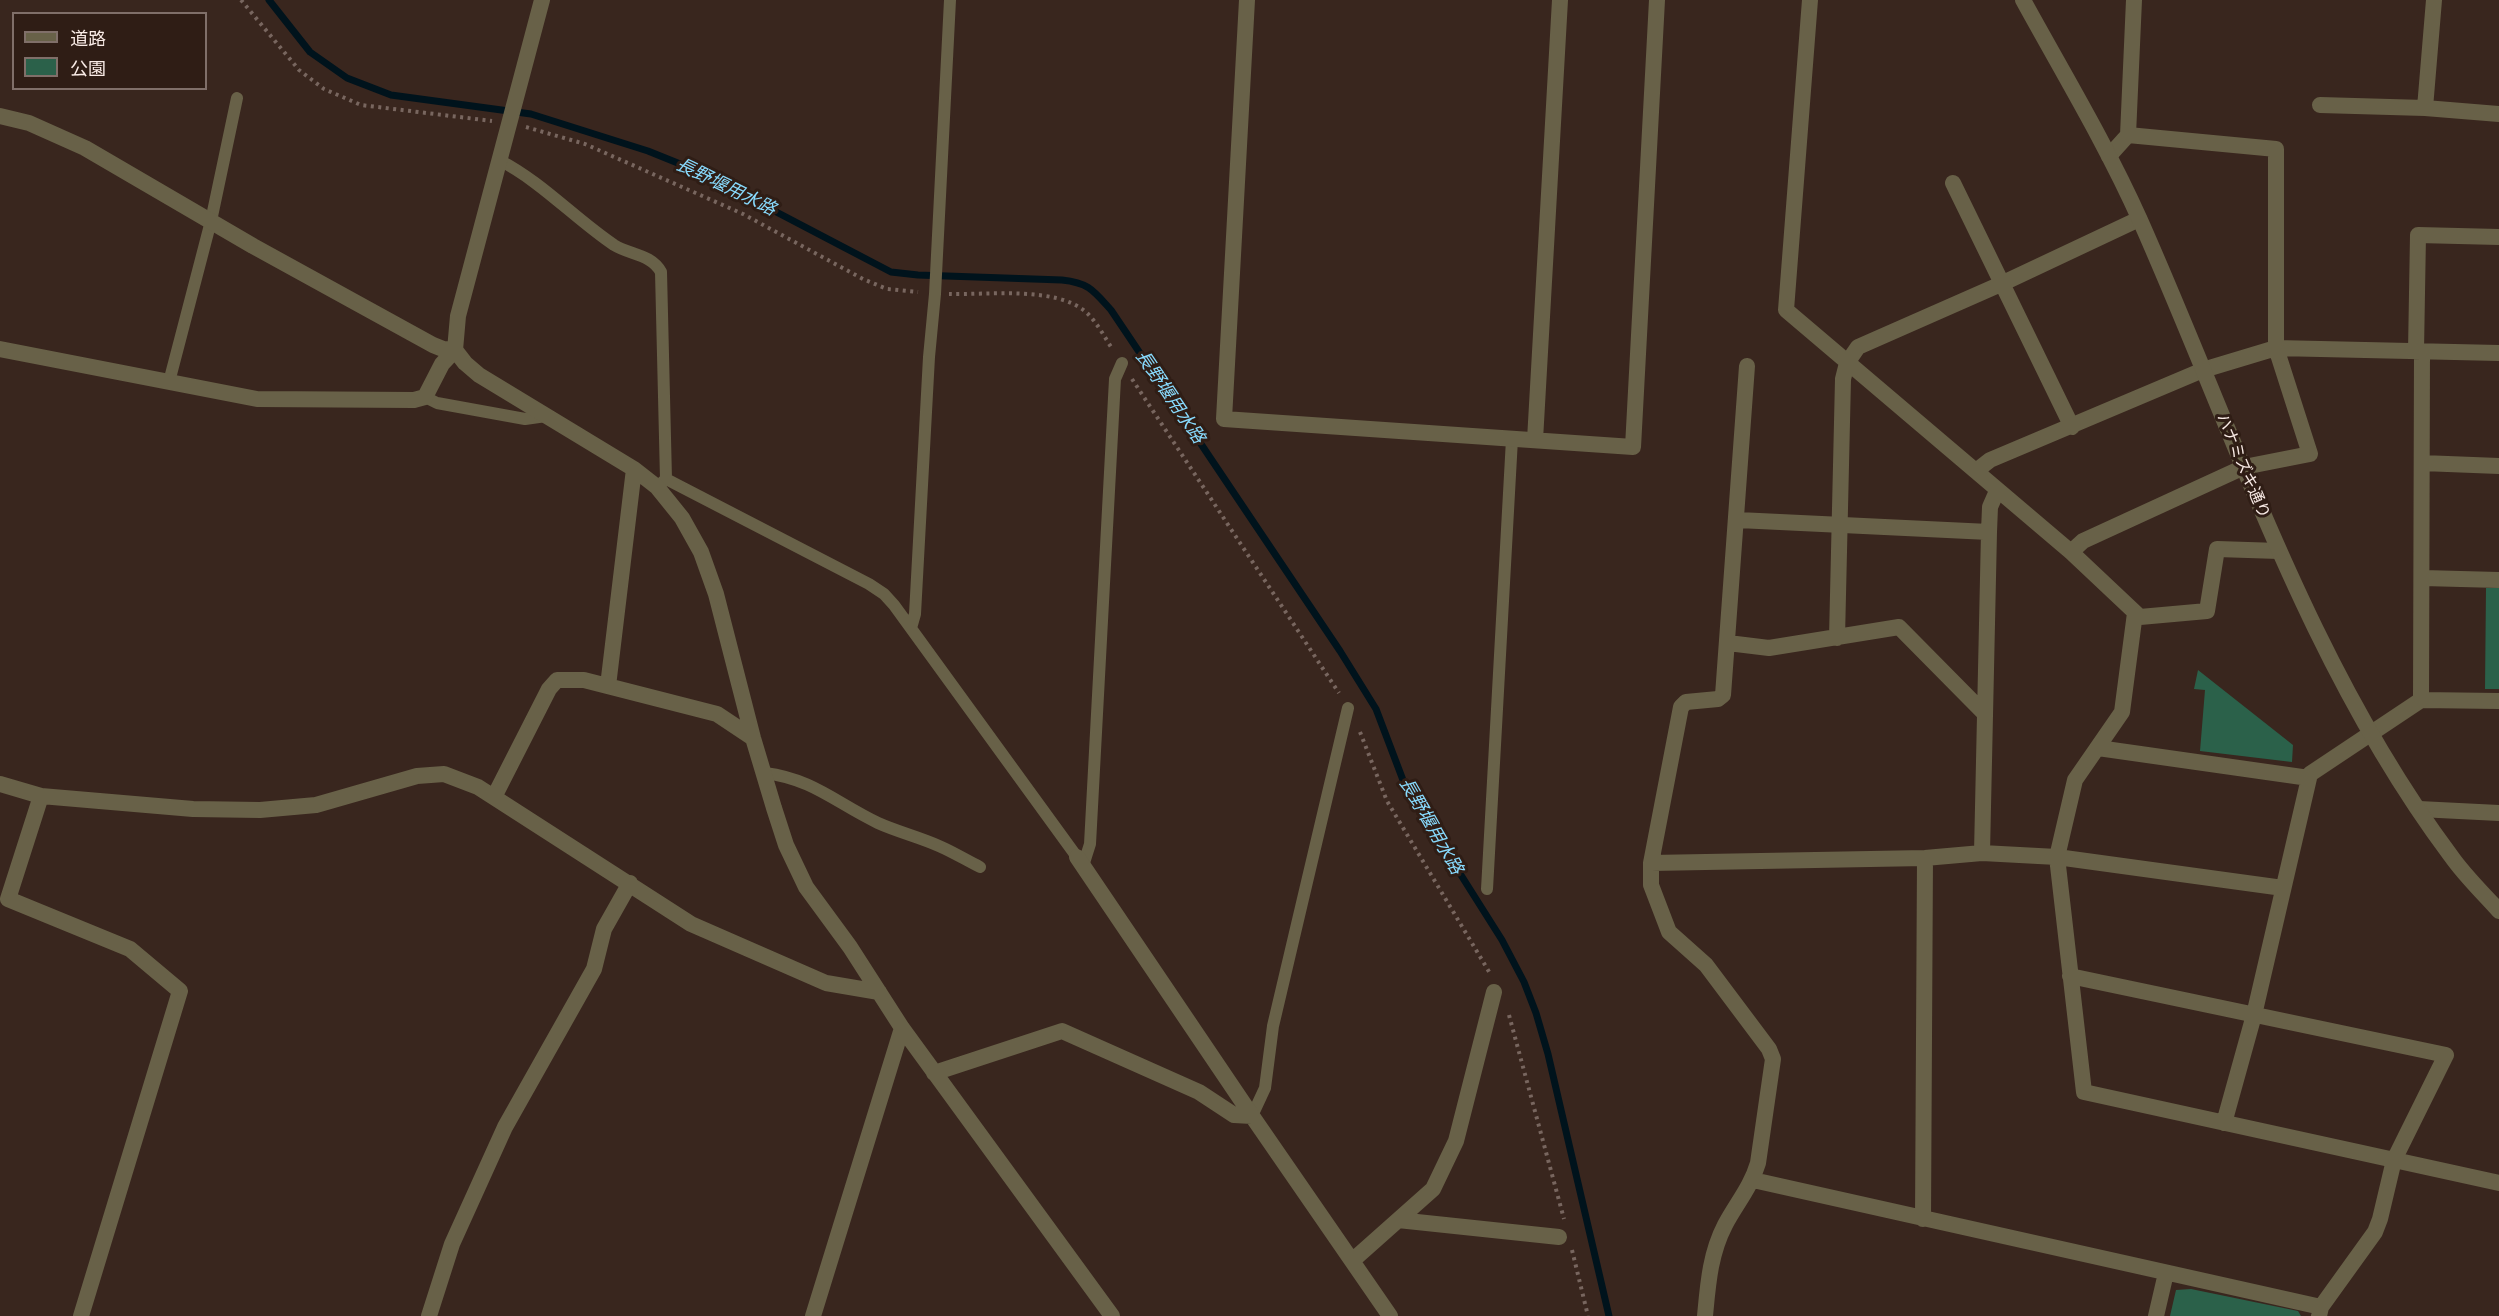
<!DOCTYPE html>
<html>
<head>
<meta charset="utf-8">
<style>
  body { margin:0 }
  #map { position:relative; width:2499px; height:1316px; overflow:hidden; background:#39261e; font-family:Inter,"Noto Sans JP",sans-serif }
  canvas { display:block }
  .legend { position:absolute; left:12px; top:12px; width:195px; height:78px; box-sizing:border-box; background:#2f1d15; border:2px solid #806f69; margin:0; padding:8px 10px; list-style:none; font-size:18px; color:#f9ebe6 }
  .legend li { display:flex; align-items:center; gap:12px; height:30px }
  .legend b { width:30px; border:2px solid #806f69 }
</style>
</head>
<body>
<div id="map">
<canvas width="2499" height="1316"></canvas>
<ul class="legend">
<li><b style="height:8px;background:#686148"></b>道路</li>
<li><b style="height:16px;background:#2b614a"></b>公園</li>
</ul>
</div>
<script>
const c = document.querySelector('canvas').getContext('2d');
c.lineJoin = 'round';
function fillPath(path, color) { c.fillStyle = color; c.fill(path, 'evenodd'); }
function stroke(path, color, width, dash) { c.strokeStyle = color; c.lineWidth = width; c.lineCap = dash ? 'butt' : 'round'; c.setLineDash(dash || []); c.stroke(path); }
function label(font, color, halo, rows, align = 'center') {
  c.font = font + ' Inter,"Noto Sans JP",sans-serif'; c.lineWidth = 6; c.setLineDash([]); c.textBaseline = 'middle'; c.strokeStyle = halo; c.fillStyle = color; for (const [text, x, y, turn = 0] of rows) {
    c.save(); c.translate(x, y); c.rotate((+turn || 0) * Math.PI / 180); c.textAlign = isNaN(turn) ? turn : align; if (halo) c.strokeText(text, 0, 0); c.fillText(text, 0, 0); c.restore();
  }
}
fillPath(new Path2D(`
  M2486 588H2499V689H2485Z
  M2198 670 2293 745 2292 762 2200 751 2205 690 2194 689Z
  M2191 1289 2298 1311 2301 1316H2170L2176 1290Z`), '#2b614a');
stroke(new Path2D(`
  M269 0 310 52 347 78 391 95 531 114 648 151 700 172 891 272 918 275 1062 280C1089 283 1093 290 1111 310L1340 651 1376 709 1406 788 1502 940 1524 982 1536 1013 1548 1054 1609 1316`), '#00131c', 7);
stroke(new Path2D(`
  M241 0 299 70 324 89 361 105 492 121
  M526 127 585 144 743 214 863 279 887 289 918 292
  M949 294C988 295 1056 286 1086 312 1097 322 1105 338 1113 350
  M1132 379 1339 693
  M1360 732 1387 801 1491 975
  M1509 1015 1564 1219
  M1572 1250 1588 1316`), '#78665f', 4, [3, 4.5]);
stroke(new Path2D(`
  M499 160C542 182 574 218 614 245 630 255 651 254 661 272L666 479
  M169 382 211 221 237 98
  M425 397 437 403 525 419 546 416
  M657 487 666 479 869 584 884 594 894 605 1077 857
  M911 628 915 614 929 357 935 294 950 0
  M765 773C813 779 836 803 878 823 898 832 919 837 939 846 953 852 966 860 980 867
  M1083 866 1090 844 1115 379 1122 363
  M1487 889 1512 439
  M1252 1116 1265 1088 1273 1026 1348 708`), '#686148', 12);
stroke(new Path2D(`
  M542 0 458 316 455 350 465 363 479 375 634 469 657 487 682 518 701 552 716 594 753 738 774 808 786 845 806 887 850 947 902 1028 1112 1316
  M1247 0 1224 419 1633 447 1657 0
  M1810 0 1786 310 2071 552 2140 617 2207 611 2217 549 2279 551
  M2434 0 2425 108 2499 114
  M2320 105 2425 108
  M0 116 29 123 85 148 253 246 433 345 443 349 455 350
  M2109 156 2128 135 2134 0
  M1953 183 2072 427
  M0 349 257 399 414 400 425 397 442 364 455 350
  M2416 351 2418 235 2499 237
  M1535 440 1560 0
  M2422 463 2499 466
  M1976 471 1990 460 2203 370 2276 348 2499 353
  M1738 520 1989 532
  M2071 552 2083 541 2244 467 2310 454 2276 348V149L2128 135
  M2423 578 2499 580
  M2135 613 2122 712 2075 780 2057 857 2084 1092 2499 1183
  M1837 638 1843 379 1847 363 1858 347 2001 284 2139 219
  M1728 643 1769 648 1899 627 1984 713
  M608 686 634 469
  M2421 700 2422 351
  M2098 748 2309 778
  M0 784 41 796 193 809 260 810 316 805 417 776 444 774 478 787 691 924 826 983 879 992
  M41 796 8 899 130 949 180 991 81 1316
  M494 797 549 689 557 680H584L717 714 753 738
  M2419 809 2499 813
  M1982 853 1989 532 1990 507 1997 491
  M1077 857 1252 1116 1390 1316
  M1651 863 1925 858 1982 853 2057 857 2283 888
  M2070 976 2446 1055 2394 1160 2380 1219 2375 1232 2321 1307 2319 1316
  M934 1073 1062 1031 1199 1092 1234 1115 1252 1116
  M2224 1123 2254 1015 2310 774 2421 700 2499 701
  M1753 1180 2321 1307
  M1923 1219 1925 858
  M1398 1220 1559 1237
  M1352 1261 1433 1189 1456 1141 1494 992
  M429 1316 452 1244 505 1127 594 969 604 929 630 883
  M813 1316 902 1028
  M1705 1316C1708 1284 1710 1254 1725 1225 1736 1204 1751 1187 1758 1163L1773 1059 1769 1049 1706 965 1669 932 1651 885V863L1681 707 1686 702 1718 699 1723 695 1747 366
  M2156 1316 2166 1273`), '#686148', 16);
stroke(new Path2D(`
  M2023 0C2063 73 2106 144 2140 220 2236 436 2308 665 2451 856 2465 876 2483 893 2499 911`), '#686148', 16);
label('16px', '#f9ebe6', '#2f1d15', [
  ["ハナミズキ通り",2243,466,67]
]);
label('italic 18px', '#88dafd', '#2f1d15', [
  ["長野堰用水路",726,187,26],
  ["長野堰用水路",1170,397,56],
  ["長野堰用水路",1431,826,60]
]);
</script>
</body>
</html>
